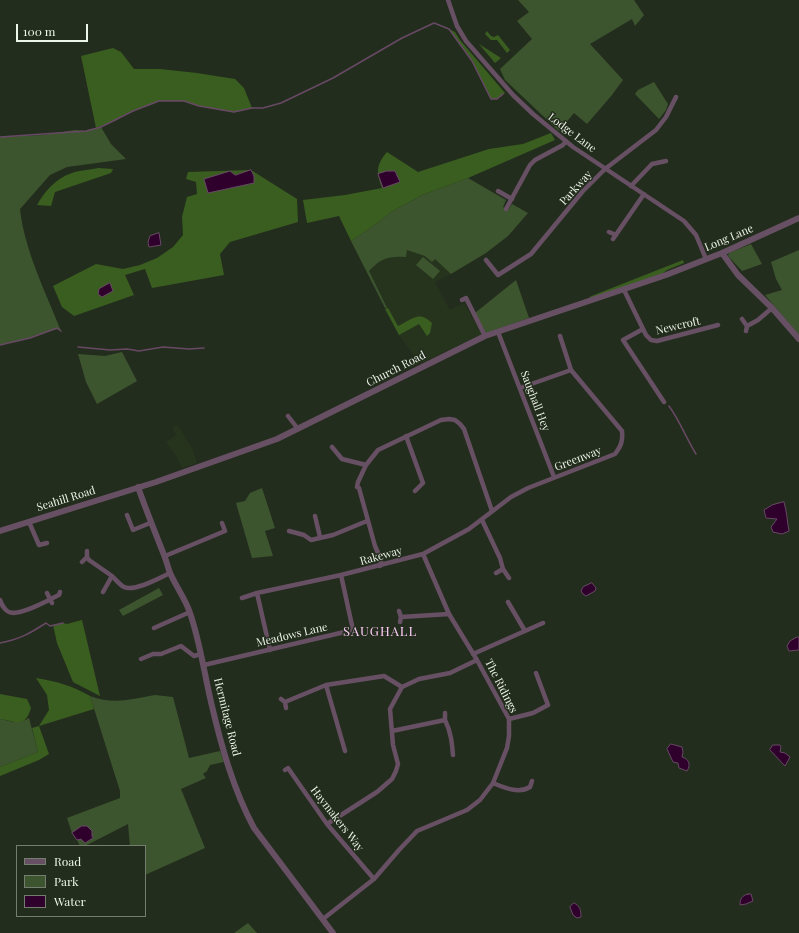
<!DOCTYPE html>
<html>
<head>
<meta charset="utf-8">
<style>
  body { margin:0 }
  #map { position:relative; width:799px; height:933px; overflow:hidden; background:#232d1d; font-family:"Playfair Display",serif }
  canvas { display:block }
  .legend { position:absolute; left:16px; top:845px; width:130px; height:72px; box-sizing:border-box; background:#232d1d; border:1px solid #747d6f; margin:0; padding:5px 7px; list-style:none; font-size:12px; color:#edf4e9 }
  .legend li { display:flex; align-items:center; gap:8px; height:20px }
  .legend b { width:20px; border:1px solid #747d6f }
  .scale { position:absolute; left:16px; top:24px; width:72px; height:18px; box-sizing:border-box; border:2px solid #edf4e9; border-top:0; padding-left:5px; font-size:12px; line-height:14px; white-space:nowrap; color:#edf4e9; -webkit-text-stroke:3px #232d1d; paint-order:stroke }
</style>
</head>
<body>
<div id="map">
<canvas width="799" height="933"></canvas>
<ul class="legend">
<li><b style="height:5px;background:#685064"></b>Road</li>
<li><b style="height:11px;background:#3d552e"></b>Park</li>
<li><b style="height:11px;background:#2f002c"></b>Water</li>
</ul>
<div class="scale">100 m</div>
</div>
<script>
const c = document.querySelector('canvas').getContext('2d');
c.lineJoin = 'round';
function fillPath(path, color) { c.fillStyle = color; c.fill(path, 'evenodd'); }
function stroke(path, color, width, dash) { c.strokeStyle = color; c.lineWidth = width; c.lineCap = dash ? 'butt' : 'round'; c.setLineDash(dash || []); c.stroke(path); }
function label(font, color, halo, rows, align = 'center') {
  c.font = font + ' "Playfair Display",serif'; c.lineWidth = 3; c.setLineDash([]); c.textBaseline = 'middle'; c.strokeStyle = halo; c.fillStyle = color; for (const [text, x, y, turn = 0] of rows) {
    c.save(); c.translate(x, y); c.rotate((+turn || 0) * Math.PI / 180); c.textAlign = isNaN(turn) ? turn : align; if (halo) c.strokeText(text, 0, 0); c.fillText(text, 0, 0); c.restore();
  }
}
fillPath(new Path2D(`
  M391 212 479 256 451 274 435 282 450 310 464 303 482 334 420 364 399 335 351 241 376 224Z
  M178 425 193 450 197 463 182 468 177 458 166 442 176 435 172 428Z`), '#26341e');
fillPath(new Path2D(`
  M518 0H634L644 15 635 26 632 19 590 44 623 80 612 95 587 124 574 113 559 131 505 80 500 69 532 39 517 21 529 12Z
  M654 82 668 104 666 110 659 119 635 94 638 90Z
  M101 127 111 144 126 159 67 167 50 175 20 209C24 249 46 293 61 331L57 329 30 338 0 345V137L43 135 75 130 86 131Z
  M468 178 506 200 503 207 508 210 512 204 528 213 508 236 486 253 451 274 435 259 432 262 425 256 407 250 406 257C389 256 381 258 369 271L387 308H385L351 241 376 224 391 212 422 195Z
  M751 244 762 264 742 271 728 256 729 253Z
  M799 250V335L765 295 782 290 776 279 771 262Z
  M423 257 440 271 433 279 416 265Z
  M516 280 529 318 486 333 475 313Z
  M122 352 137 381 97 404 86 382 78 354 105 356Z
  M262 488 275 528 265 531 273 556 252 558 236 503 245 501 250 493Z
  M159 588 163 595 123 616 119 610Z
  M155 695 173 697 189 758 220 751 224 762 210 765 207 771 203 774 206 778 181 789 205 848 145 875V846H130L128 824 85 846H80L77 840 81 839 85 843 93 838 82 826 72 833 67 818 120 798V791L90 696C114 705 131 699 155 695Z
  M29 718 38 752 0 767V719C11 721 19 725 29 718Z
  M248 923 257 933H234Z`), '#3d552e');
fillPath(new Path2D(`
  M449 29 455 32 460 40 505 93 497 99H491L472 61Z
  M487 31 491 36 494 37 498 35 510 50 507 53 497 40H491L485 34Z
  M479 44 501 58 495 63Z
  M113 48 121 52 134 69H160L197 73 235 79 244 88 252 108 234 112 199 106 184 101H159L133 111 115 121 96 128 81 56Z
  M551 133 555 140 468 178 422 195 391 212 376 224 351 241 339 216 307 223 303 200 345 195 382 188C376 172 376 165 387 152L418 172 489 149 523 144Z
  M98 168 113 169 111 173 55 192 51 206 37 205C45 191 56 178 72 173 80 170 89 170 98 168Z
  M251 170 297 199 298 222 230 242 220 254 224 275 152 288 145 269 125 275 134 295 74 316 62 307 53 286 96 264 123 269 140 265 157 258 173 247 183 235 182 217 187 197 197 194 196 182 186 179 188 172Z
  M683 260 684 263 667 270 662 274 592 298 589 297Z
  M388 308 398 326C412 319 419 310 432 323L430 333 427 336 419 324 399 335 385 309Z
  M82 620 100 696 73 682 57 643 53 625 63 623 67 624Z
  M36 678C59 682 70 685 90 696L94 709 39 726 49 754 39 760 0 776V767L38 752 32 728 39 726 49 710 47 695Z
  M0 694 27 699 31 708C25 728 17 722 0 719Z`), '#3a5e20');
const water = new Path2D(`
  M251 170 254 176V183L208 193 204 179 230 171 235 175Z
  M387 171H395L400 182 383 188 378 174Z
  M159 233 161 245 149 247 148 242 150 236Z
  M110 283 113 291 102 297 98 294 99 289Z
  M784 502C787 512 787 521 789 531L782 534 773 532 771 527 777 519 766 518 764 510 772 505Z
  M592 583 596 588 595 591 586 596 583 594 581 591 583 587Z
  M798 637 799 638V650L789 651 787 646 790 641Z
  M671 744 682 747 683 752 682 757C689 759 691 765 687 771L679 768 678 763 673 762 667 749Z
  M773 745H780L781 747 780 752 785 753 790 757 785 766 770 750Z
  M82 826H87L92 831V836L93 838 85 843 81 839 77 840 72 833Z
  M748 894H751L753 901 746 904 740 905C740 898 742 896 748 894Z
  M574 903C580 906 581 910 581 917L577 918 573 915 570 907Z`);
fillPath(water, '#2f002c');
stroke(water, '#684965', 1);
stroke(new Path2D(`
  M0 137 86 131 101 127 133 111 159 101H184L199 106 234 112 252 108H263L281 103 333 78 402 38 434 23 449 29 472 61 491 99H497L503 94
  M0 345 30 338 57 328 61 331
  M78 347 110 350 127 349 139 351 163 347 189 349 204 348
  M669 406C680 421 686 438 696 454
  M0 643C20 639 29 634 46 623L50 626 63 623`), '#684965', 1.5);
stroke(new Path2D(`
  M448 0 457 26 466 41 513 95 533 114 573 147 684 221 696 235 706 259
  M631 186 652 164 666 161
  M498 191 512 199
  M506 209 530 165 535 160 563 145 566 141
  M609 232 616 235
  M613 239 644 194
  M486 260 498 275 531 254 583 191 605 169 656 130 666 117 676 97
  M624 290 646 335 651 340 657 341 718 325
  M462 300 466 298 485 336
  M742 319 747 326
  M643 329 623 340 664 402
  M746 331 747 326 758 320 772 308
  M498 332 554 477
  M520 388 571 370
  M288 416 298 429
  M406 436 423 483 415 491
  M332 447 342 459 366 465
  M127 515 133 530 150 523
  M315 516 320 537
  M482 520 500 558 503 569 509 578
  M29 522 39 545 47 543
  M289 531 304 535 311 540 333 535 367 521
  M87 551V557L89 560 112 576
  M165 556 225 531 222 523
  M82 562 87 557
  M380 566 381 560 375 546 359 488 357 487 358 482 366 465 378 450 441 420 449 419 455 420 460 424 464 429 492 511
  M496 573 503 569
  M103 592 112 576C116 580 120 585 124 587 134 592 160 578 170 573
  M47 593 52 603
  M257 593 270 650
  M242 598 257 593 341 575 423 554 469 529 511 497 528 488 615 454C621 446 623 441 622 431L571 370 560 336
  M0 600C2 605 4 610 9 612 19 617 48 600 59 595L60 592
  M508 602 525 631
  M399 611 401 617
  M400 622 401 617 449 614
  M154 628 190 612
  M473 654 543 623
  M141 659 153 654H161L181 646 194 656 201 654
  M204 665 353 630 341 575
  M326 685 345 751
  M281 699 285 702 326 685 384 676 402 687
  M285 702 286 708
  M445 713V720
  M509 719 533 713 548 705 536 673
  M392 731 445 720C451 732 452 743 453 755
  M285 770 288 768 327 824 374 879
  M493 783C505 788 519 794 530 787L532 781
  M327 824 377 792 392 779 396 771 398 764 393 745 390 709 402 687 419 679 450 673 477 660
  M323 919 374 879 399 850 417 831 467 810 480 800 493 783 507 748 509 736V719L477 660 449 614 423 554`), '#685064', 4.5);
stroke(new Path2D(`
  M722 253 738 275 772 308 799 339
  M138 487C146 510 155 532 164 555 167 562 168 569 171 575 177 588 186 600 190 613 200 642 204 672 211 702 221 745 233 789 254 828L333 933
  M0 531 156 482 277 439 485 336 666 275 722 253 799 218`), '#685064', 6);
label('11px', '#edf4e9', '#232d1d', [
  ["Lodge Lane",572,133,37],
  ["Parkway",576,188,-48],
  ["Long Lane",729,238,-23],
  ["Newcroft",678,326,-13],
  ["Church Road",396,369,-27],
  ["Saughall Hey",535,401,69],
  ["Greenway",578,459,-21],
  ["Seahill Road",66,499,-17],
  ["Rakeway",381,556,-15],
  ["Meadows Lane",292,635,-13],
  ["The Ridings",501,686,63],
  ["Hermitage Road",227,717,76],
  ["Haymakers Way",337,819,52]
]);
c.letterSpacing = '1px';
label('13px', '#fdcbf7', '#232d1d', [
  ["SAUGHALL",380,632]
]);
c.letterSpacing = '0px';
</script>
</body>
</html>
